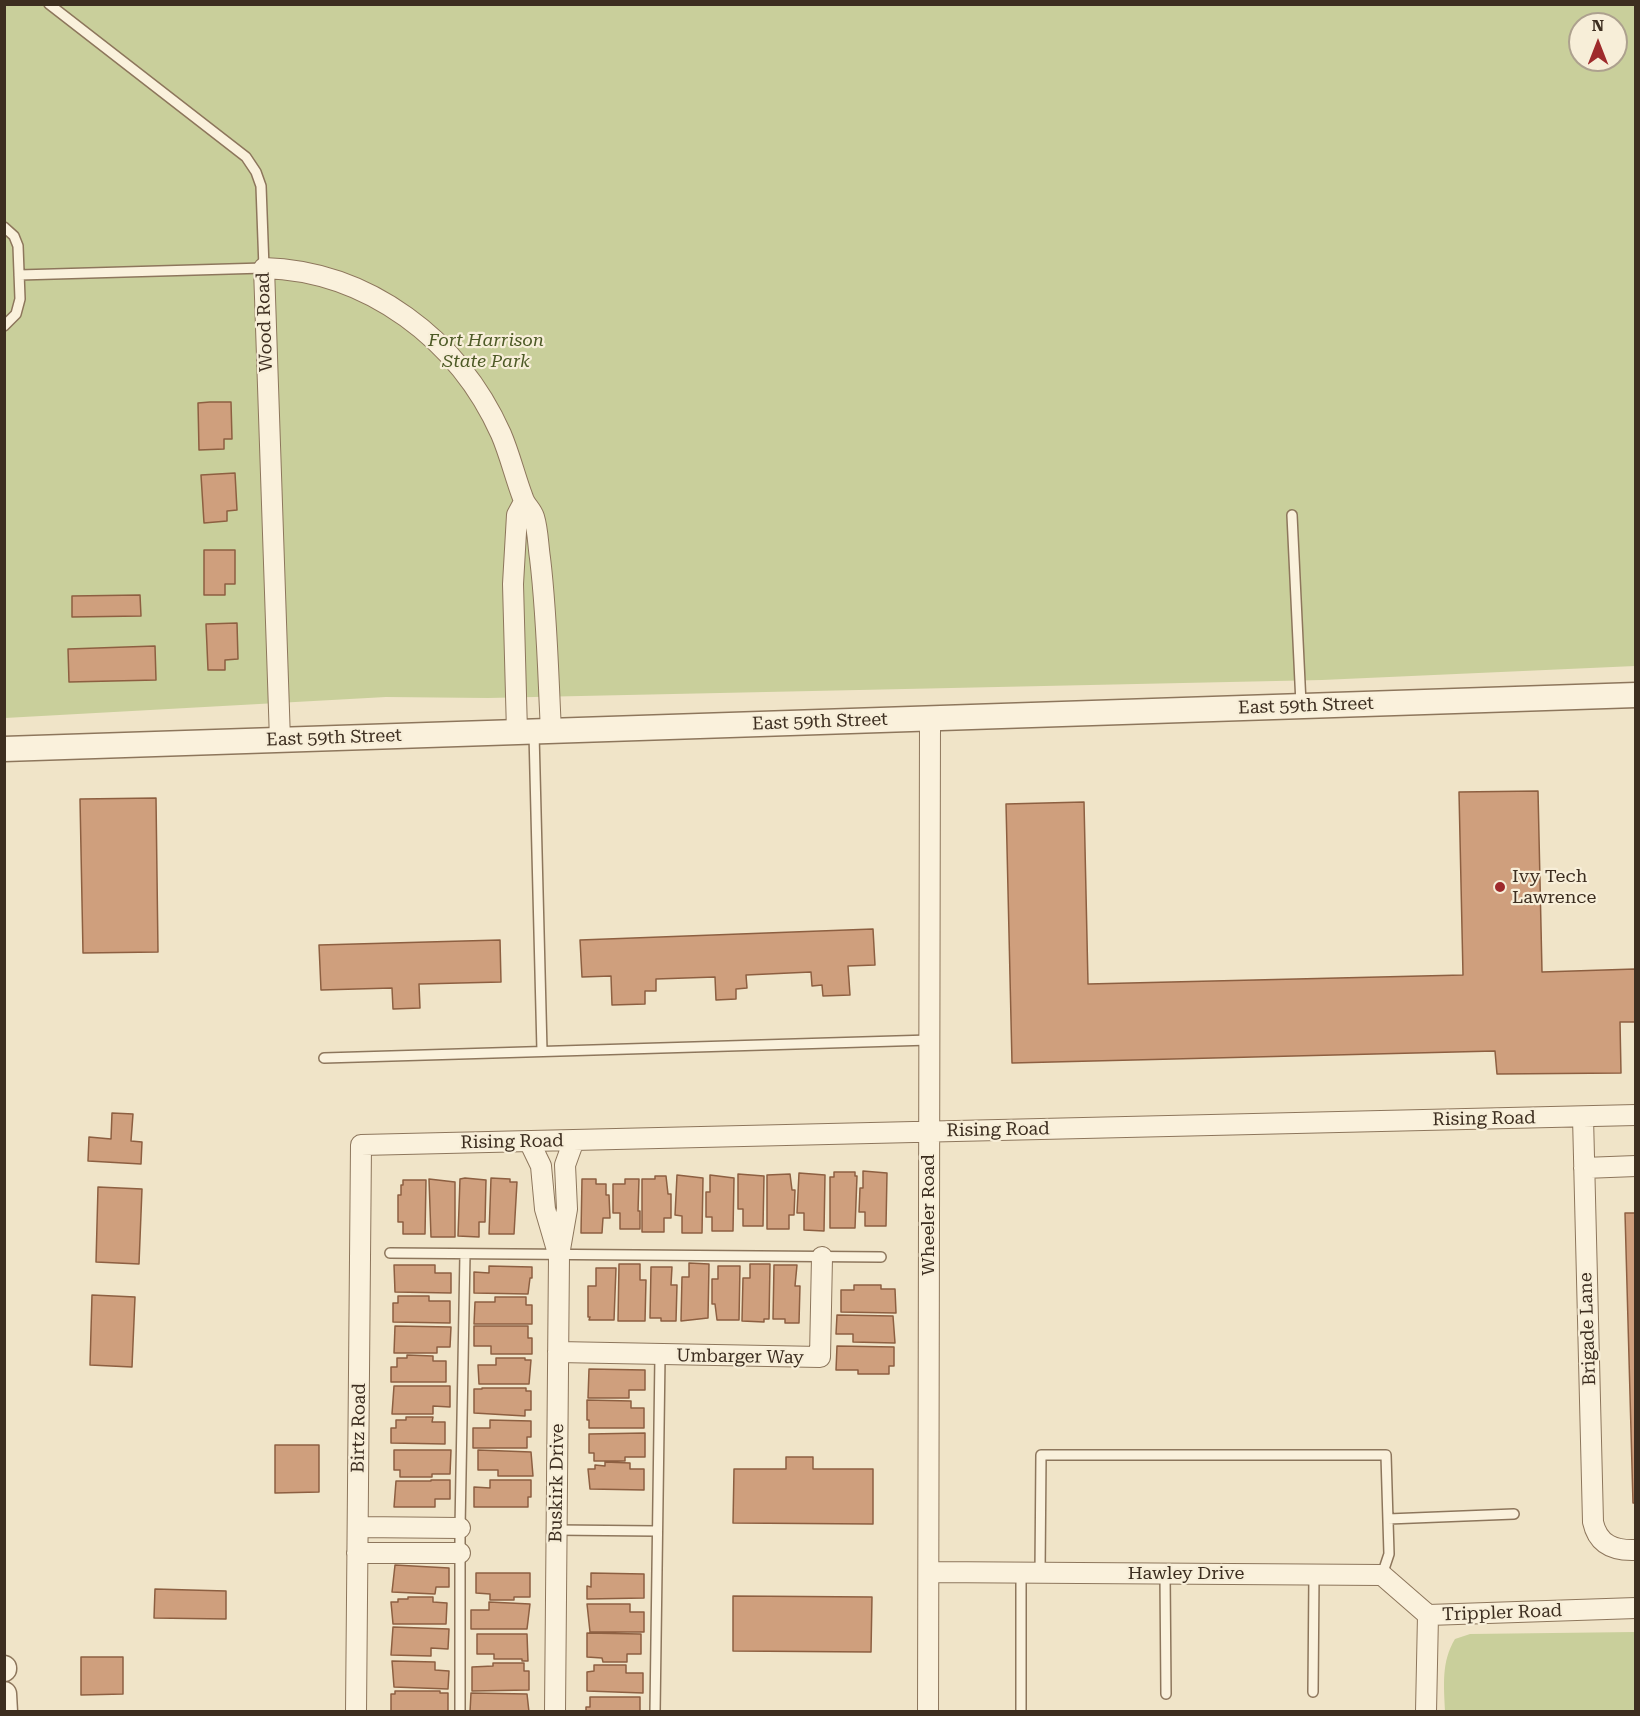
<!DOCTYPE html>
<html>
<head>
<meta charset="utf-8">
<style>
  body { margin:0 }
  #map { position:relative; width:1640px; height:1716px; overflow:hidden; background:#f0e4c8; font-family:"Roboto Serif",serif }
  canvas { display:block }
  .frame { position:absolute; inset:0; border:6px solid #3d2e20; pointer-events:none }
  .north { position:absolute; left:1568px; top:12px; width:60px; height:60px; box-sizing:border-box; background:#f7eed8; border:2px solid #ada18e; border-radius:50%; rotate:0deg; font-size:16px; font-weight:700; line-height:24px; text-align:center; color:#3d2e20 }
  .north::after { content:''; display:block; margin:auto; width:21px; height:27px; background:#9e2a2b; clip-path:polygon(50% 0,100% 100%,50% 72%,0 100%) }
</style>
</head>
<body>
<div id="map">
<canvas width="1640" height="1716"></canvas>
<div class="frame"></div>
<div class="north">N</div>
</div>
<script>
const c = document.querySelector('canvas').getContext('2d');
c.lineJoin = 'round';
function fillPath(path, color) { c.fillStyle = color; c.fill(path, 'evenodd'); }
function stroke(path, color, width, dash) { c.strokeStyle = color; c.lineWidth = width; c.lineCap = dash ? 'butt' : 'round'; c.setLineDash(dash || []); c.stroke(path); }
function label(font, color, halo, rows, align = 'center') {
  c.font = font + ' "Roboto Serif",serif'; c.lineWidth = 4.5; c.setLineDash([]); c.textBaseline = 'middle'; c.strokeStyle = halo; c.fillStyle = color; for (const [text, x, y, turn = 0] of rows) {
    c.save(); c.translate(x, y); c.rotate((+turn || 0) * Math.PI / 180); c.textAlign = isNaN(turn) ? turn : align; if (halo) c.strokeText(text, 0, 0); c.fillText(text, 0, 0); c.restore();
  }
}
fillPath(new Path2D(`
  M5 5H1635V666L1322 680 488 698 386 697 5 718ZM1580 24H1616V60H1580Z
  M1635 1632V1711H1445C1444 1686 1441 1662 1455 1639L1470 1634Z`), '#c9cf9b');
const building = new Path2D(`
  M210 402H231L232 439H224V449L199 450 198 403Z
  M235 473 237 510 227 511V521L204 523 201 475Z
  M204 550H235V584H225V595H204Z
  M140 595 141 616 72 617V596Z
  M237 623 238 659 225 660V670H208L206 624Z
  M155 646 156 680 69 682 68 649Z
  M1538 791 1542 972 1635 969 1636 1022H1620L1621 1073 1497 1074 1495 1051 1012 1063 1006 804 1084 802 1088 984 1463 975 1459 792Z
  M156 798 158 952 83 953 80 799Z
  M873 929 875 965 848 966 850 995 823 996 822 985 812 986 811 972 746 975 747 988 736 989V999L716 1000 715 977 656 979V991H645V1004L612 1005 611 976 582 977 580 940Z
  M500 940 501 982 419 984 420 1008 393 1009 392 988 321 990 319 945Z
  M112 1113 133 1114 131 1141 142 1142 141 1164 88 1161 89 1137 111 1139Z
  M863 1171 887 1173 886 1226H865V1212H859L860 1188H863Z
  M834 1172H855V1176H857L855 1228H830V1177H834Z
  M799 1173 825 1175 824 1231 804 1230V1213H797Z
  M738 1174 764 1176 763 1226H743V1209H738Z
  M790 1174 792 1190H795L794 1215H789V1229H767V1175Z
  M677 1175 703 1178 702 1233H682V1216L675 1215Z
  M710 1175 734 1178 733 1231H712V1217H706V1192H710Z
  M655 1176H666L668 1194H671V1218H664V1232H642V1179H655Z
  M465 1178 486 1180 485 1222H479V1237L458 1236 460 1179Z
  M491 1178 510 1179V1182H517L514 1234H489Z
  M429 1179 455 1182V1237H431Z
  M582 1179H596V1184H606V1195H609L610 1218H603L602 1233H581Z
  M625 1179H639L638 1211H640V1229H620V1213H613V1184H625Z
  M403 1180H426L425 1234H403V1222H398V1195H401V1185H403Z
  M98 1187 142 1189 139 1264 96 1262Z
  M1625 1213H1636V1503H1633Z
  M689 1263 709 1264 708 1318 681 1321 682 1277H689Z
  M619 1264H640V1280H646L645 1321H618Z
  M750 1264H770L769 1319H764V1322L742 1321 743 1278H750Z
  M394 1265H435V1273H451V1293L395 1292Z
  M774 1265H797L795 1286H800L799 1323H785V1319H773Z
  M489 1266 532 1267V1278H530L528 1294 474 1293V1272L489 1273Z
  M718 1266H740L739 1320H717L715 1304H712V1279H718Z
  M651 1267H672L671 1285H677L676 1321H661V1318H650Z
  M596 1268H616L614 1320H589L590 1317H588V1286H596Z
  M854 1285H881V1289H895L896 1313 841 1312V1290H854Z
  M92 1295 135 1297 132 1367 90 1365Z
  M398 1296H429V1301H450V1323L393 1322V1303H398Z
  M495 1297H526V1305H532V1324H474L475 1302H495Z
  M837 1315 893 1316 895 1343 853 1342V1334H836Z
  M395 1326 451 1327 450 1347H437V1353H394Z
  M474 1326H528V1338H532V1354H491V1346H474Z
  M837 1346 894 1347V1366H889V1374H858V1370H836Z
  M407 1355 433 1356V1361H446V1382H391V1367H397V1358H407Z
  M496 1358H525V1360H531L529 1384H479L478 1365H496Z
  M589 1369 645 1370V1390H629V1398H588Z
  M394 1386H450V1407L433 1406V1414H392Z
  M482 1388H526V1391H531V1410H525V1416L474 1413V1389H482Z
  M587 1400 631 1401V1408H644V1428H589V1420H587Z
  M406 1417H433L432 1422H445V1444L391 1443V1428H396V1420H406Z
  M490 1420 531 1421V1437H527V1448H473V1428H490Z
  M645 1433V1457H625V1461H594V1453H589V1434Z
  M275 1445H319V1492L275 1493Z
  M394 1450H451L450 1474H432V1477H400V1470H394Z
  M478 1450 531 1452 533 1476H498V1470H478Z
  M786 1457H813V1469H873V1524L733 1523 734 1469H786Z
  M605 1462 630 1463V1469H644V1490L590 1489 588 1469H595V1465L605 1466Z
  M431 1480H450V1499H435V1507H394L396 1481H431Z
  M490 1480H531V1497H528V1507H474V1487L490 1488Z
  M395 1565 449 1568V1587H436L435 1594 392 1592Z
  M476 1573H530V1597H514V1600H490V1594L476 1593Z
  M591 1573 644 1574V1598L587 1599V1586L591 1587Z
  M155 1589 226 1591V1619L154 1618Z
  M733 1596 872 1597 871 1652 733 1651Z
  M408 1597H433V1602L447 1603 446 1624H393L391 1602H398V1599H408Z
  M489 1602 530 1604 527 1629H471V1610H489Z
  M587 1604H630V1612H644V1632H590Z
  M393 1627 449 1629 448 1649 431 1648V1656L391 1655Z
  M587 1633 641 1634V1654H627V1662H603L602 1658 587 1657Z
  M477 1634H527L528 1661H522V1659H494V1654H477Z
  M81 1657H123V1694L81 1695Z
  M392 1661 435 1662V1670L449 1671 448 1689 394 1687Z
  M493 1663H524V1671H529V1690L472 1691V1667L493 1666Z
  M594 1665H626V1673H643V1693L587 1691V1672L594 1671Z
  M395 1691H440V1693H448V1712H391V1694H395Z
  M471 1693 527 1694 529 1712H470Z
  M590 1697H640V1712H586V1707H590Z`);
fillPath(building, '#cf9f7d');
stroke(building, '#8d5f41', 1.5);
const service = new Path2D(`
  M4 227 14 236 18 246 20 299 16 314 4 326
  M19 275 264 268 261 186 256 172 246 157 49 4
  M1292 515 1301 704
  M534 733 542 1051
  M324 1058 930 1040
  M390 1253 881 1257
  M1388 1519 1514 1514
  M556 1530 656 1531
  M1021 1572V1712
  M1040 1573 1041 1455H1386L1389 1554 1382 1575
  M1165 1574 1166 1694
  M1313 1692 1314 1575
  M460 1712V1528L465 1254
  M655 1712 660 1356`);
const minor = new Path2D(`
  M517 732 513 584 517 515 524 502
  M280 740 264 268C369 271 459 340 501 434 510 455 515 477 523 498 525 505 532 510 534 517 538 530 538 545 540 558 547 615 548 673 551 731
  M1583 1117 1593 1522C1598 1545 1615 1551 1636 1550
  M529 1141 541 1166 545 1209 557 1250
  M1584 1168 1636 1166
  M558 1352 820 1357 822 1257
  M358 1527 460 1528
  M357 1553H460
  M929 1572 1382 1575 1428 1615
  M356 1712 361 1145 1636 1115
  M555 1712 559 1255 567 1209 565 1165 574 1140
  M928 1712 930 718
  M1426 1712 1428 1615 1636 1608`);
const tertiary = new Path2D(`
  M4 749 1636 695
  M4 1668V1669
  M4 1694 5 1712`);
stroke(service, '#8d765c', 12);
stroke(minor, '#8d765c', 22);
stroke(tertiary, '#8d765c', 27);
stroke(service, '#faf1dc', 9);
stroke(minor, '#faf1dc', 20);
stroke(tertiary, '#faf1dc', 24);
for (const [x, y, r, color] of [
  [1500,887,6,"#9e2a2b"]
]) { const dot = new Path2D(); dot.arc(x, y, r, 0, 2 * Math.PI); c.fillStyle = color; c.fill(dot); stroke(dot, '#f7eed8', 2); }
label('18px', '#3d2e20', '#f7eed8', [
  ["Wood Road",265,322,-92],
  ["East 59th Street",1306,706,-2],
  ["East 59th Street",820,722,-2],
  ["East 59th Street",334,738,-2],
  ["Rising Road",1484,1119,-1],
  ["Rising Road",998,1130,-1],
  ["Rising Road",512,1142,-1],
  ["Wheeler Road",929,1215,-90],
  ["Brigade Lane",1588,1329,-92],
  ["Umbarger Way",740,1357,1],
  ["Birtz Road",359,1428,-89],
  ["Buskirk Drive",557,1483,-89],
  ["Hawley Drive",1186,1574],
  ["Trippler Road",1502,1613,-2]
]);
label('italic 18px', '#4d5a26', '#f7eed8', [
  ["Fort Harrison",486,341],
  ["State Park",486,362]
]);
label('18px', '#3d2e20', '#f7eed8', [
  ["Ivy Tech",1512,877],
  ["Lawrence",1512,898]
], 'left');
</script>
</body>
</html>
